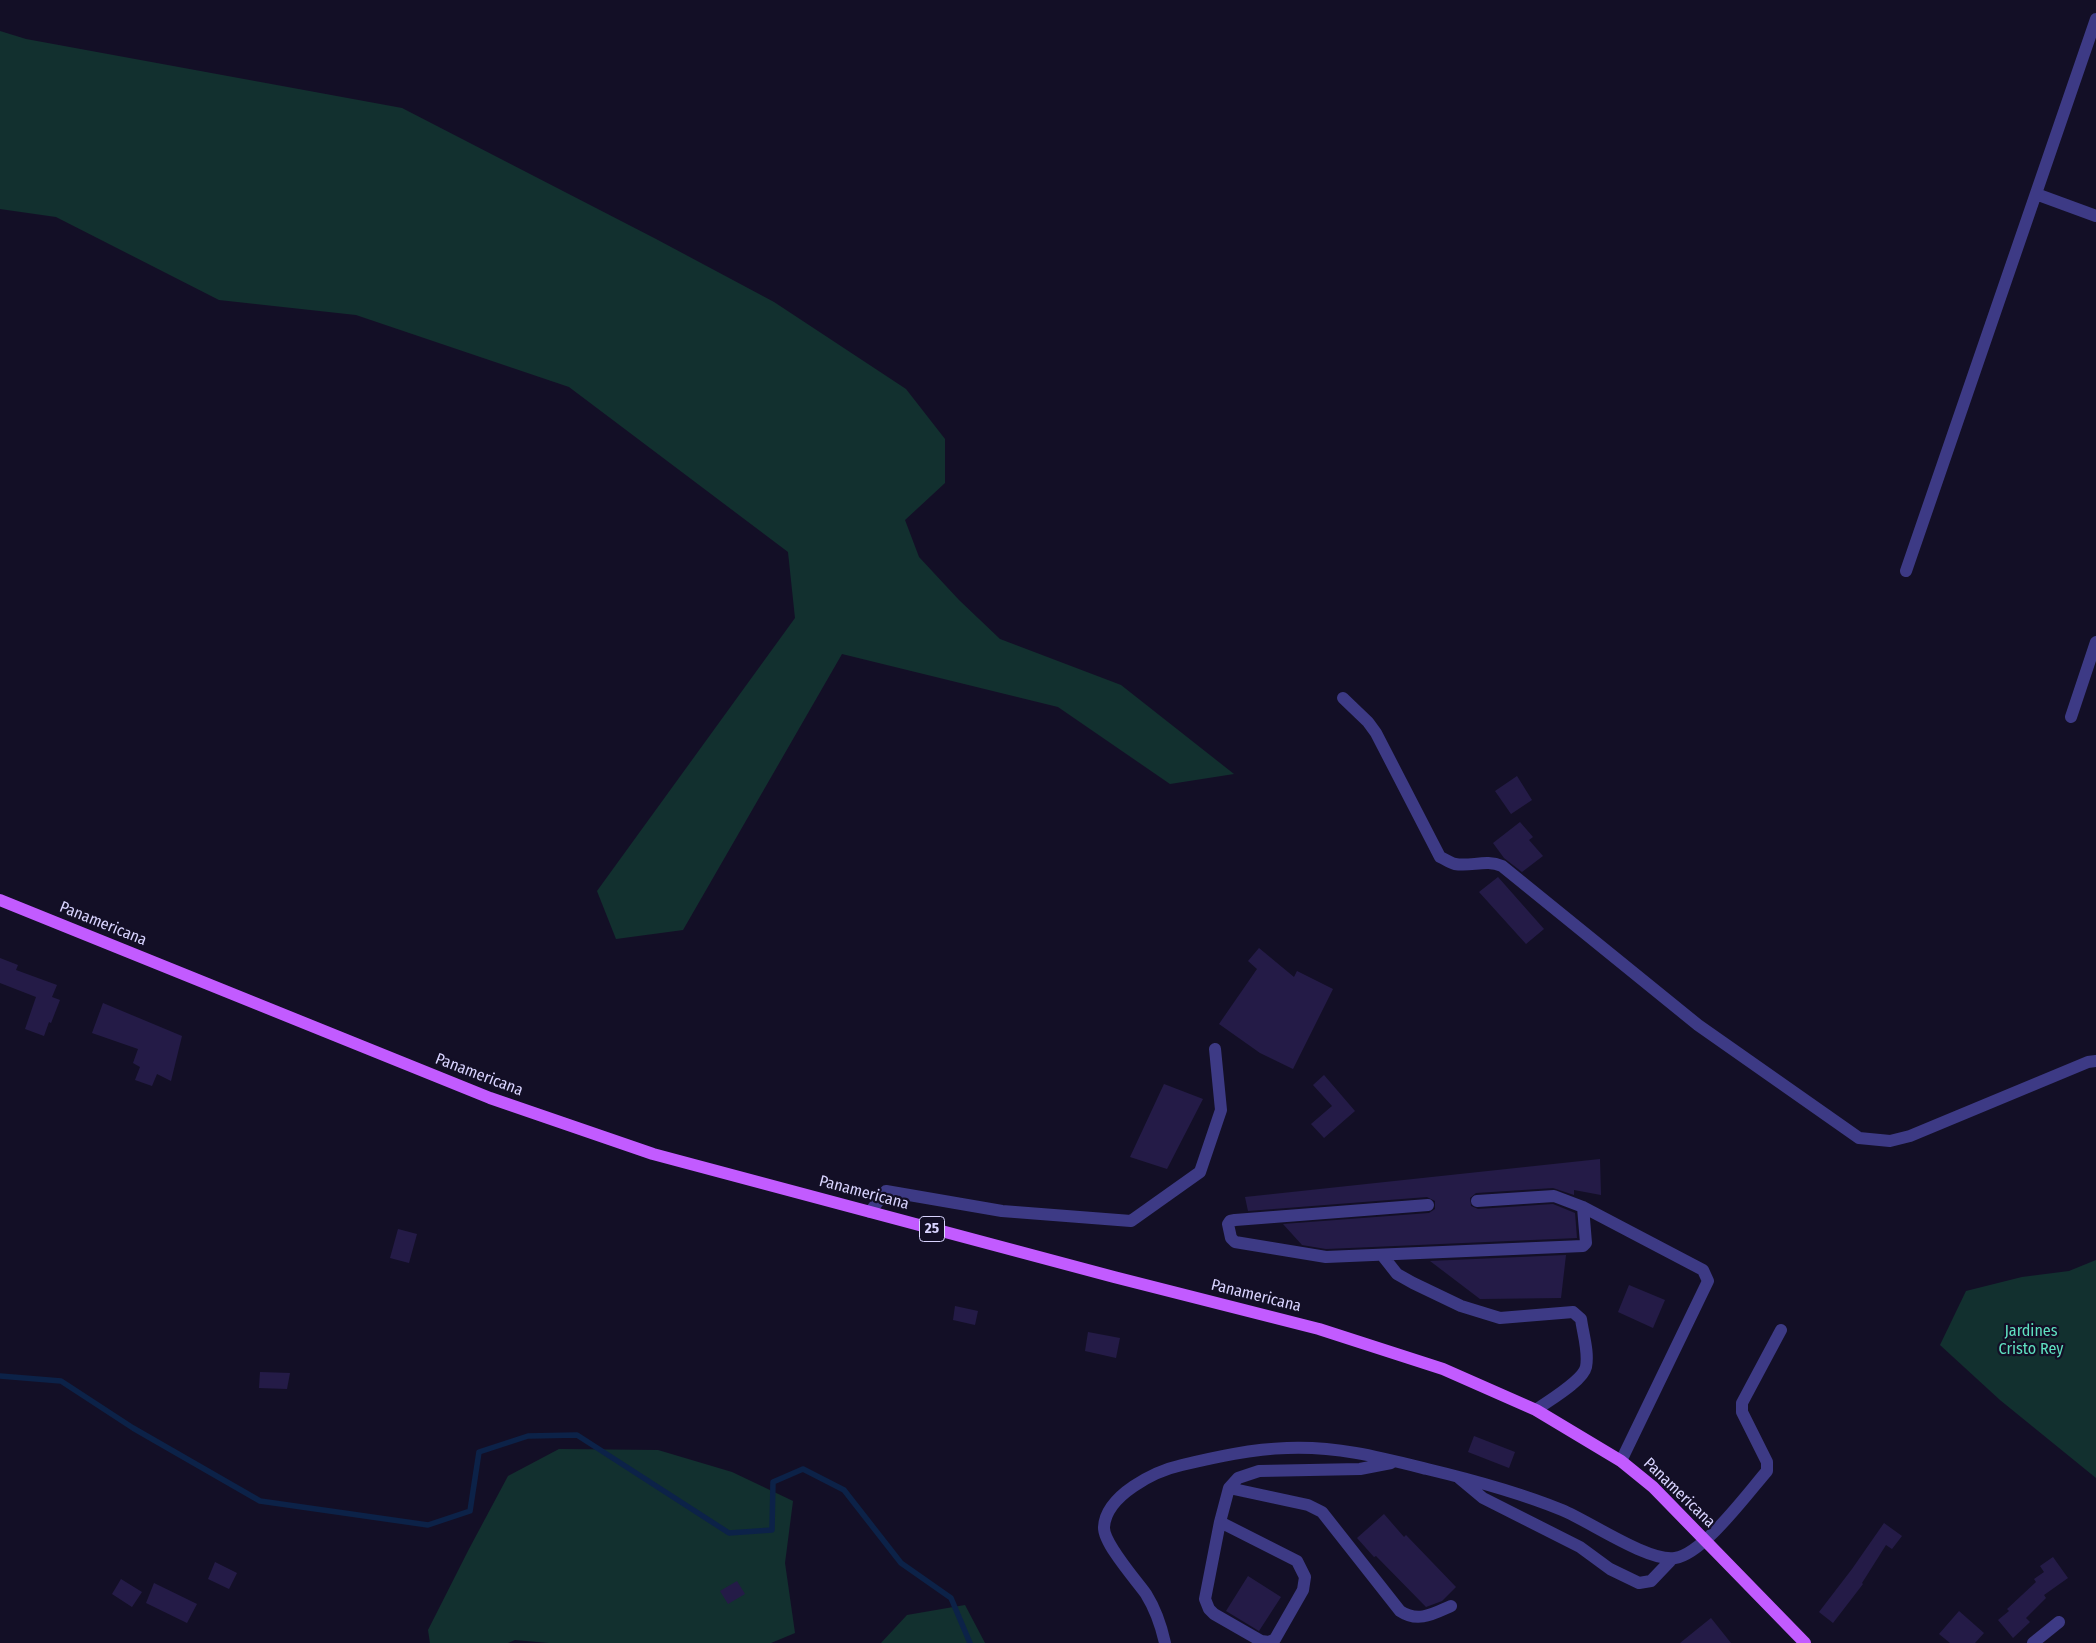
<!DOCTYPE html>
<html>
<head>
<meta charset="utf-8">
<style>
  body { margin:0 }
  canvas { display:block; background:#130f26 }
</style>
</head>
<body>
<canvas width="2096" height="1643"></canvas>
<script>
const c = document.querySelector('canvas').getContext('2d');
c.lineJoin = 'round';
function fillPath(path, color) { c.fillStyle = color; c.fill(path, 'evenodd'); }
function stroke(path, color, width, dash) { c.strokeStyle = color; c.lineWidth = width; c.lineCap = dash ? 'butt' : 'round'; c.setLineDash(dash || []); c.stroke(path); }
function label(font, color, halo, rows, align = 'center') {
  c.font = font + ' "Fira Sans Condensed",sans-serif'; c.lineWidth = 4.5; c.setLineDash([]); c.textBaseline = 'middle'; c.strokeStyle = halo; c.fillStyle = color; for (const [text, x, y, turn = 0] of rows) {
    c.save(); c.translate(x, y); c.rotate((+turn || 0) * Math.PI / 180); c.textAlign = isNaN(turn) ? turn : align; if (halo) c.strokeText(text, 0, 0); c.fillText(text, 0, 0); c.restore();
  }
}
fillPath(new Path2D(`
  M0 31 26 39 402 108 656 239 774 302 906 389 945 439V483L905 520 919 557 959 600 1000 639 1121 685 1234 774 1170 784 1058 707 842 654 683 930 616 939 597 891 795 618 788 552 569 387 356 315 219 300 56 217 0 209Z
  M2096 1260V1478L2000 1400 1940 1345 1966 1291 2022 1277 2069 1271Z
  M559 1449 658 1450 732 1472 793 1501 785 1563 795 1633 771 1643H549L515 1640 508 1643H430L428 1630 469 1549 508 1476Z
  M965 1605 985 1643H881L907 1615Z`), '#12302f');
stroke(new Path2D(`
  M0 1376 61 1381 133 1428 260 1501 428 1525 470 1511 479 1452 528 1436 577 1435 729 1533 772 1530 773 1482 803 1469 844 1490 901 1563 951 1598 970 1643`), '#0c2248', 5.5);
fillPath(new Path2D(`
  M1517 776 1532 800 1511 814 1495 791Z
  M1520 822 1533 837 1529 840 1543 856 1522 872 1504 858 1493 843Z
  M1498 877 1544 929 1526 944 1479 892Z
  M1259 948 1294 977 1297 971 1333 989 1293 1069 1260 1053 1219 1024 1257 969 1248 961Z
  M0 958 18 965 16 970 57 985 52 997 60 1000 51 1023 49 1022 44 1036 25 1029 36 997 0 983Z
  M103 1003 182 1036 171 1081 157 1074 152 1086 135 1080 140 1067 133 1063 138 1049 92 1033Z
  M1324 1075 1355 1111 1324 1138 1311 1124 1332 1106 1313 1085Z
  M1164 1084 1203 1099 1167 1169 1130 1157Z
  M1600 1159 1601 1195 1574 1190V1195L1553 1188 1476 1193 1470 1198 1471 1206 1478 1209 1553 1204 1575 1213 1577 1238 1326 1249 1302 1245 1283 1224 1429 1213 1435 1209V1201L1427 1197 1248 1211 1245 1197Z
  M398 1229 417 1234 409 1263 390 1258Z
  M1566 1255 1561 1298 1480 1299 1430 1261Z
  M1629 1285 1665 1300 1653 1328 1618 1312Z
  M955 1306 978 1311 975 1325 953 1320Z
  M1088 1332 1120 1338 1116 1358 1085 1351Z
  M260 1372 290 1373 287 1389 259 1388Z
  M1474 1436 1515 1452 1509 1468 1468 1452Z
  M1384 1514 1404 1537 1406 1535 1456 1587 1442 1601 1426 1607 1376 1556 1374 1557 1357 1538Z
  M1884 1523 1902 1536 1892 1549 1886 1545 1862 1583 1863 1584 1833 1623 1819 1612 1852 1569Z
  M2053 1557 2068 1578 2044 1595 2046 1598 2026 1618 2030 1622 2013 1638 1998 1620 2009 1611 2007 1609 2036 1582 2034 1579 2044 1572 2040 1566Z
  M215 1562 237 1573 229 1589 208 1579Z
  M1248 1576 1281 1597 1259 1631 1226 1611Z
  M121 1579 142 1592 132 1607 112 1594Z
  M737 1581 745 1594 728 1604 720 1591Z
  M154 1583 197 1604 187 1623 146 1603Z
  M1959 1611 1984 1633 1975 1643H1950L1939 1634Z
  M1711 1618 1731 1643H1680Z`), '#241b47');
stroke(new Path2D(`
  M2036 194 2096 216
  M1906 571 2096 19
  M1343 698 1368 722 1376 733 1440 857C1445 859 1450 863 1455 864 1471 867 1486 859 1502 866L1698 1025 1859 1138 1890 1141 1910 1136 2088 1062 2096 1061
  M2071 717 2096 642
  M1477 1201 1554 1196 1583 1207 1703 1270 1708 1281 1621 1461
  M1428 1205 1235 1220 1230 1221 1228 1224 1231 1238 1235 1242 1326 1257 1583 1246 1586 1243 1583 1207
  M870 1212 886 1191 1002 1211 1131 1221 1200 1172 1221 1110 1215 1049
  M1382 1255 1397 1274 1413 1283 1461 1306 1500 1318 1573 1312 1581 1319C1583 1334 1589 1352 1586 1367 1583 1381 1548 1401 1536 1410
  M1459 1478 1483 1498 1580 1547 1610 1569 1639 1583 1651 1581 1672 1559
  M1229 1488 1308 1505 1322 1512 1400 1611C1418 1623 1433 1614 1451 1606
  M1220 1522 1297 1561 1305 1577 1303 1590 1275 1639 1269 1642 1261 1641 1214 1614 1209 1609 1205 1599 1220 1522 1229 1488 1238 1478 1259 1471 1360 1469 1391 1463
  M1165 1643C1161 1625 1156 1610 1146 1594 1136 1580 1103 1543 1104 1527 1106 1495 1155 1471 1182 1465 1216 1457 1252 1449 1287 1448 1337 1446 1379 1457 1427 1469 1473 1480 1518 1492 1562 1510 1589 1521 1648 1562 1675 1558 1703 1554 1747 1494 1767 1471V1462L1742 1412V1403L1781 1330
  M2033 1643 2059 1622`), '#3d3a85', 12);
stroke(new Path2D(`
  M0 900 490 1098 653 1154 1114 1277 1319 1329 1443 1369 1536 1410 1621 1461 1653 1487 1805 1643`), '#c25bff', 12);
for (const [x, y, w] of [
  [932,1229,25]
]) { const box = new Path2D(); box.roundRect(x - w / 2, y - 12.5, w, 25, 4); c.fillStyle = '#130f26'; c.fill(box); stroke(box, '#d9d4ff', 1); }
label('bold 15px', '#d9d4ff', null, [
  ["25",932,1229]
]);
label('16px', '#d9d4ff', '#130f26', [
  ["Panamericana",103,924,22],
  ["Panamericana",479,1075,21],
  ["Panamericana",864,1193,15],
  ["Panamericana",1256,1296,14],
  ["Panamericana",1679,1493,44]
]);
label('16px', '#5fe0c0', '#130f26', [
  ["Jardines",2031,1332],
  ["Cristo Rey",2031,1350]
]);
</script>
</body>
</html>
